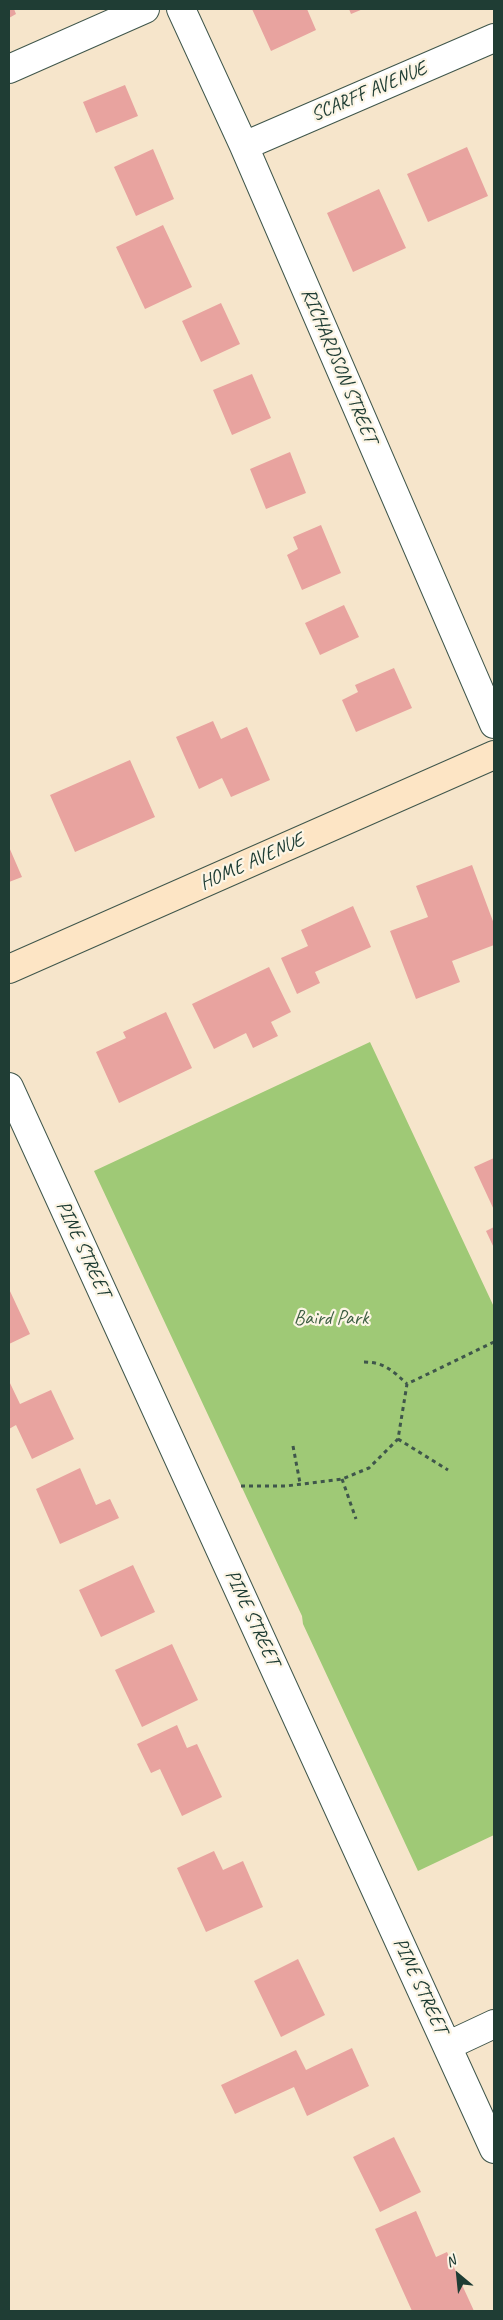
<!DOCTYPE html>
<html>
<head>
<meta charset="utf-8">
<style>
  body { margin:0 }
  #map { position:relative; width:503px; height:2320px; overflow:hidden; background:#f6e5cb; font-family:Caveat,sans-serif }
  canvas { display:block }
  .frame { position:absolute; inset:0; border:10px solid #1f3d34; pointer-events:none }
  .north { position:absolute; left:433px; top:2250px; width:50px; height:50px; -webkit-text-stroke:4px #fcf5e5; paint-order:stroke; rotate:332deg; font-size:14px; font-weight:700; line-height:20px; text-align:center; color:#1f3d34 }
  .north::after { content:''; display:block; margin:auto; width:18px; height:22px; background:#1f3d34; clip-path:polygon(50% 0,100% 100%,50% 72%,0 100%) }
</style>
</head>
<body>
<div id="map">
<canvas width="503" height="2320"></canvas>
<div class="frame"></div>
<div class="north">N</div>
</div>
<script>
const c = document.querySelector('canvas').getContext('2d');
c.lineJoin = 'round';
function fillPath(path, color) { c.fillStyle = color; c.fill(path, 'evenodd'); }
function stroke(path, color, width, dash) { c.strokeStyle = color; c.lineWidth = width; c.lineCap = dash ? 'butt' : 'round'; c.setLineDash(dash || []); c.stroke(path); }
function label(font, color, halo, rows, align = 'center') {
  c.font = font + ' Caveat,sans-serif'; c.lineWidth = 4.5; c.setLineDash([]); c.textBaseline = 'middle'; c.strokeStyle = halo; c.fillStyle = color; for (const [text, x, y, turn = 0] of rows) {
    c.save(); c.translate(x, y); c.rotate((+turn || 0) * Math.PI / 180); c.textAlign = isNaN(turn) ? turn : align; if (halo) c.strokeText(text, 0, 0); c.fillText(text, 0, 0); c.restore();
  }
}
fillPath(new Path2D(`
  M370 1042 494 1307V1835L418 1871 303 1624 302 1616 94 1171Z`), '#9fc976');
fillPath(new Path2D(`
  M9 9H14L16 14 9 18Z
  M252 9H307L316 30 271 51Z
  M349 9H363L351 14Z
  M125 85 138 116 96 133 83 102Z
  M467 147 488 196 428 222 407 174Z
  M153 149 174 199 136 216 114 167Z
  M379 189 406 248 353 272 327 213Z
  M163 225 192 287 145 309 116 247Z
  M221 303 240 344 201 362 182 321Z
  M252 374 271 418 232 435 213 390Z
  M290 452 306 493 266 509 250 469Z
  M321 525 341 573 302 590 287 555 298 549 293 537Z
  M344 605 359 637 320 655 305 623Z
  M394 668 412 708 356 732 342 700 358 692 355 685Z
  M213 721 221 739 247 727 270 780 231 797 222 778 199 789 176 737Z
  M130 760 155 817 75 852 50 795Z
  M9 847 22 877 9 882Z
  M472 865 494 924V945L452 961 460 982 416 999 390 931 428 917 416 886Z
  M353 906 371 947 315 972 320 983 297 994 281 958 308 946 301 930Z
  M269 967 291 1012 271 1022 278 1036 253 1048 246 1033 214 1049 192 1004Z
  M166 1012 192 1068 119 1103 96 1052 126 1038 123 1032Z
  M494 1158V1210L474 1167Z
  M494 1227V1248L486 1231Z
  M9 1289 30 1334 9 1344Z
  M9 1381 20 1404 51 1390 74 1439 32 1459 16 1425 9 1429Z
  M80 1468 96 1505 110 1499 119 1518 60 1544 36 1489Z
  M133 1565 155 1612 101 1637 79 1590Z
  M172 1644 198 1700 142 1727 115 1670Z
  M177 1725 187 1748 197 1744 222 1797 182 1816 160 1769 151 1773 137 1744Z
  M214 1851 223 1870 243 1861 263 1907 206 1932 177 1868Z
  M298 1959 325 2015 281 2037 254 1981Z
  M352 2048 369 2086 307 2116 294 2087 235 2114 221 2085 296 2050 306 2070Z
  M394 2137 421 2192 380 2212 353 2157Z
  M416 2211 436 2257 447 2252 474 2311H412L375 2229Z`), '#e8a39f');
const street = new Path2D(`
  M181 9 244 146 494 724
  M9 69 145 9
  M244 146 494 38
  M9 1087 494 2149
  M447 2046 494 2024`);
const secondary = new Path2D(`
  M9 969 494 755`);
stroke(street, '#3f564b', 30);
stroke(secondary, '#3f564b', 30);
stroke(new Path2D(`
  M364 1362C384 1362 393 1371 407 1384
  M398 1439 448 1470
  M293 1446 300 1483
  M342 1479 356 1519
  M241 1486H286L342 1479 369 1468 398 1439 407 1384 494 1342`), '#3f564b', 3, [4, 4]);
stroke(street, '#fff', 28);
stroke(secondary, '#fde5c5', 28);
label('20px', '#1f3d34', '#fcf5e5', [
  ["SCARFF AVENUE",369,92,-23],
  ["RICHARDSON STREET",339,366,67],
  ["HOME AVENUE",252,862,-24],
  ["PINE STREET",83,1249,65],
  ["PINE STREET",252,1618,65],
  ["PINE STREET",420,1986,65]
]);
label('20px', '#3f6044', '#fcf5e5', [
  ["Baird Park",331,1319]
]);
</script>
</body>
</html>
